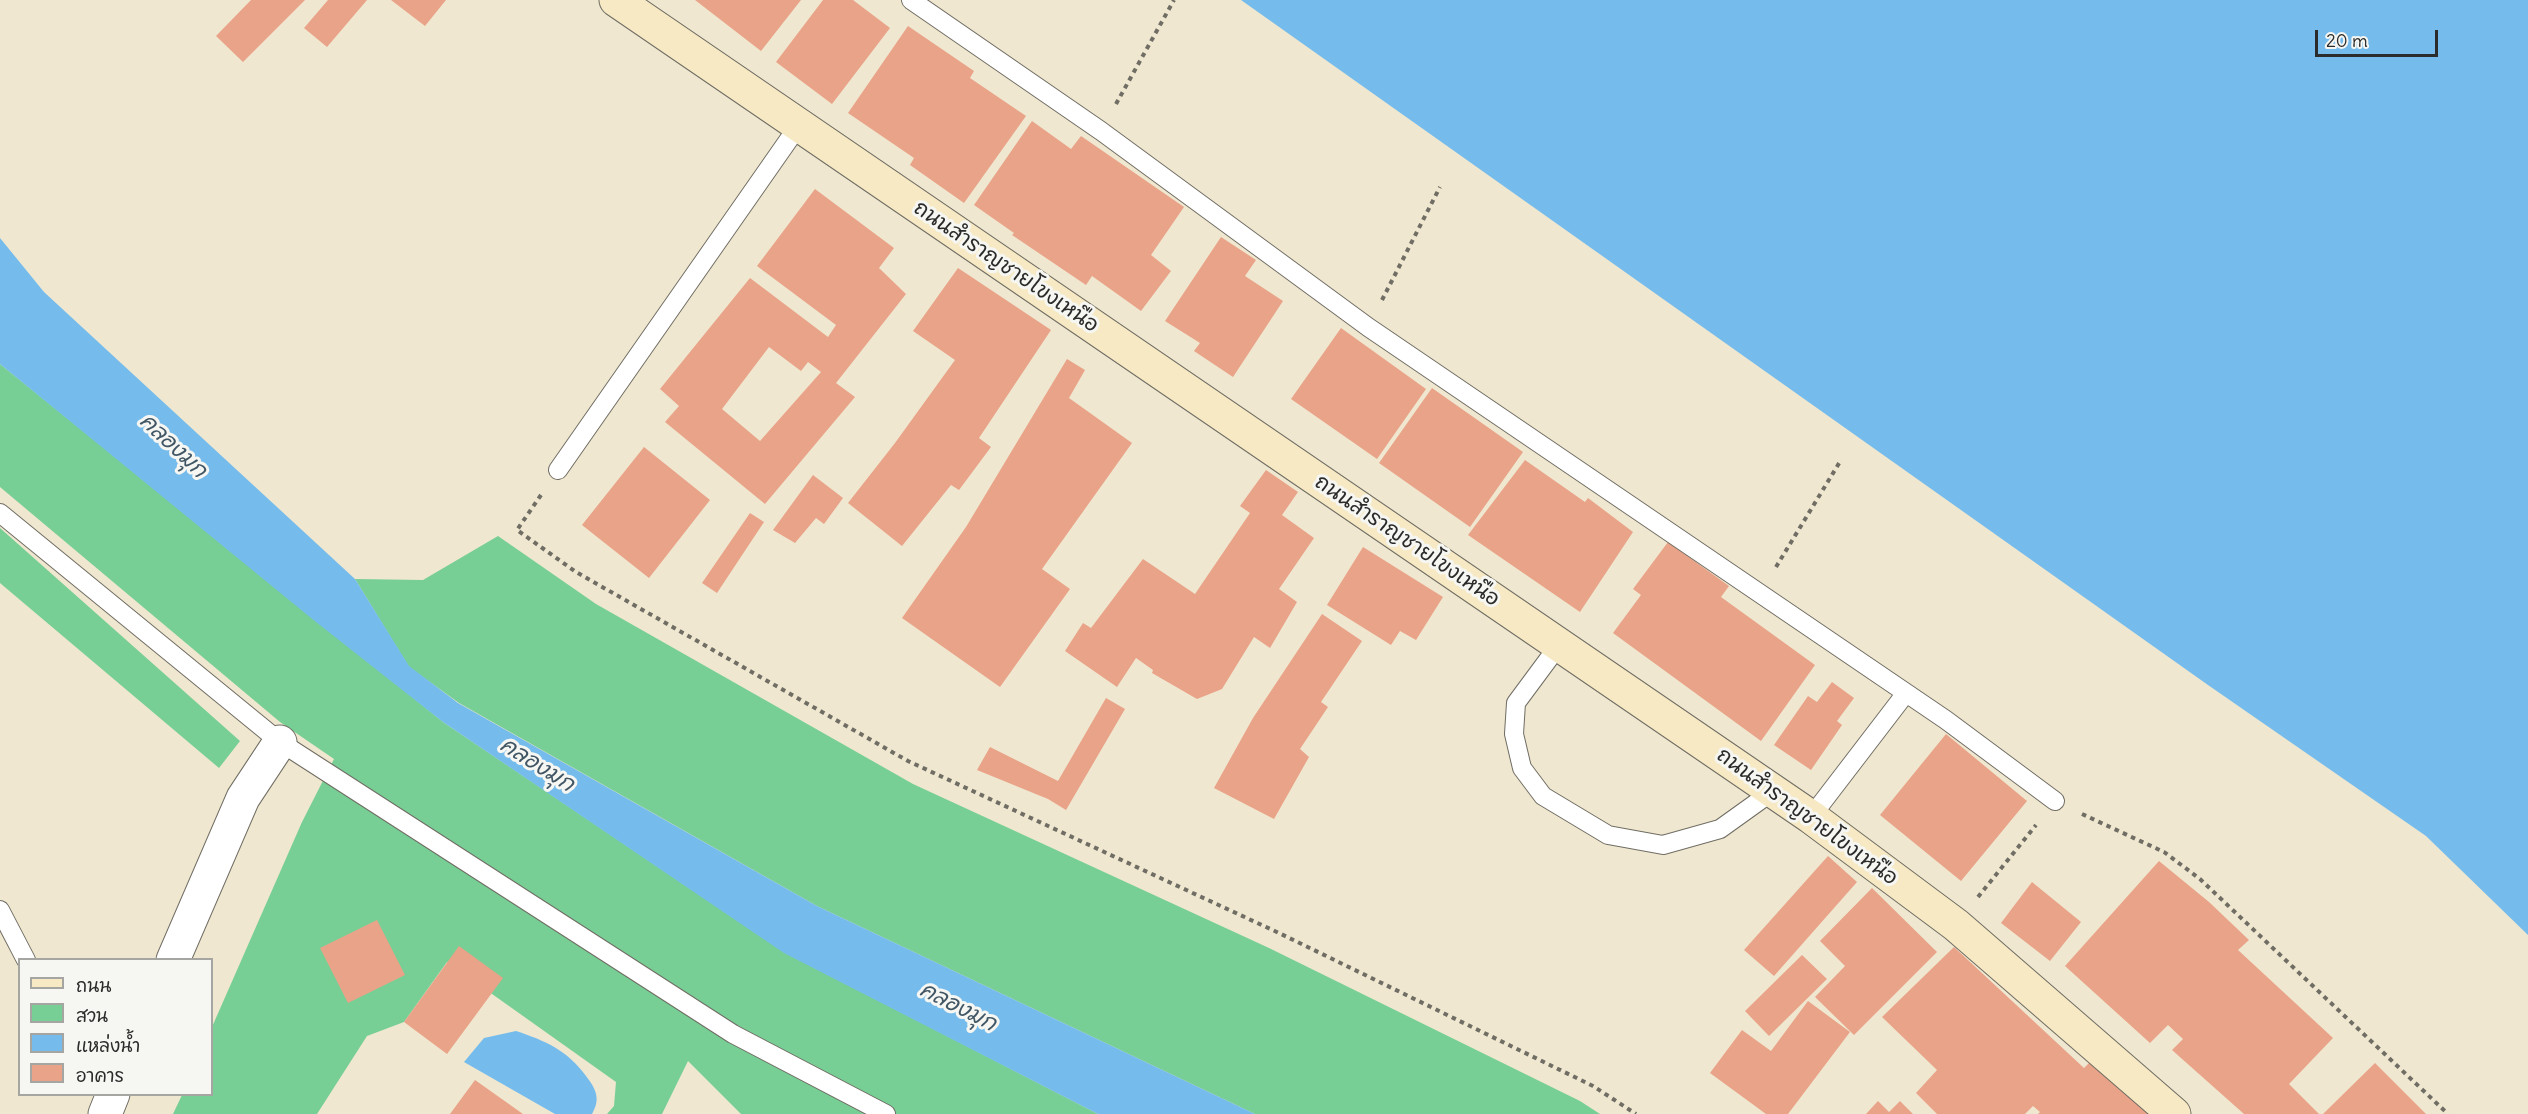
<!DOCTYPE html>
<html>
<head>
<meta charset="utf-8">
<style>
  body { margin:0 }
  #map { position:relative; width:2528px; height:1114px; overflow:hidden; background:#efe7cf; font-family:Delius,"Playpen Sans Thai",sans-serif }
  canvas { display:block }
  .legend { position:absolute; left:18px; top:958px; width:195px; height:138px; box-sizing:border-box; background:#f6f6f2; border:2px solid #a5a5a2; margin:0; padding:8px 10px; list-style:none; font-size:18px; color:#2b2b2b }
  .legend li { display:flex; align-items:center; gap:12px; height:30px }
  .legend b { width:30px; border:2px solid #a5a5a2 }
  .scale { position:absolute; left:2315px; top:30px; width:123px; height:27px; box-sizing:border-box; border:3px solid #2b2b2b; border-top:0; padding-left:8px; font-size:18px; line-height:21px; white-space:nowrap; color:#2b2b2b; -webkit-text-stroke:4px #f6f6f2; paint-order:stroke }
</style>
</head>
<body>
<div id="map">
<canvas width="2528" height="1114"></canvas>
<ul class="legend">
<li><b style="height:8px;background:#f6e9c3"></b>ถนน</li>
<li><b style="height:16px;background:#77cf95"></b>สวน</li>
<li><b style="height:16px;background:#75bced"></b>แหล่งน้ำ</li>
<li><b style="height:16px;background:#e9a389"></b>อาคาร</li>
</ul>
<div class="scale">20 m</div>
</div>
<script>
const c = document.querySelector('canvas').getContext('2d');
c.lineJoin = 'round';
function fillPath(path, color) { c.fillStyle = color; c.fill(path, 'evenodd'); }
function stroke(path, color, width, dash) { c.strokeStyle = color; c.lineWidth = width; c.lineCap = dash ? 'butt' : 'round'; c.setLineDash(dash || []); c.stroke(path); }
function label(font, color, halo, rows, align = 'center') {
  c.font = font + ' Delius,"Playpen Sans Thai",sans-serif'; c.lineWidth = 6; c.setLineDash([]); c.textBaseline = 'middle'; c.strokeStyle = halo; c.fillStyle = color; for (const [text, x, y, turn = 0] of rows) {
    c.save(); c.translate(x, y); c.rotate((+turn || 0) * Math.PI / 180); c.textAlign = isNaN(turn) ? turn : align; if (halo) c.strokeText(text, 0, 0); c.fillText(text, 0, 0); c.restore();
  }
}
fillPath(new Path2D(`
  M0 364 443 722 784 952 1098 1114H741L688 1061 662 1114H607L614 1106 616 1082 447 962 404 1022 367 1036 317 1114H173L182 1095 212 1094V1027L302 822 334 759 280 722 0 487Z
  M0 528 240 741 219 768 0 583Z
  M498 536 596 604 913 784 1269 948 1580 1101 1600 1114H1255L817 906 459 703 409 667 355 579 423 580Z`), '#77cf95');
fillPath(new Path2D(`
  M1241 0H2528V935L2426 836 2208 685Z
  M0 238 44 292 355 579 409 666 458 703 817 906 1255 1114H1098L784 953 443 722 316 622 0 364Z
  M516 1031C546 1041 567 1050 586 1076 596 1089 601 1099 592 1114H555L464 1062 484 1038Z`), '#75bced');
fillPath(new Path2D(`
  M251 0H305L243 62 216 36Z
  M328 0H367L327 47 304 28Z
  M391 0H446L425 26Z
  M695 0H801L761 51Z
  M823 0H853L890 28 832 104 776 62Z
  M908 26 974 71 970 78 1026 116 964 203 910 165 914 158 848 113Z
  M1032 121 1071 149 1081 136 1184 207 1151 255 1171 271 1141 311 1092 276 1086 285 1012 235 1014 233 974 205Z
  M815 189 894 248 879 268 906 294 836 383 855 397 765 504 665 422 679 406 660 389 750 278 828 337 836 325 757 266ZM769 347 801 371 808 362 821 372 760 441 722 409Z
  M1221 237 1256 260 1245 276 1283 301 1233 377 1194 351 1200 343 1165 321Z
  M958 268 1051 330 979 438 991 447 959 490 951 485 902 546 848 503 895 443 955 360 913 331Z
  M1341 328 1426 389 1377 459 1291 399Z
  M1067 359 1085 370 1069 398 1132 443 1042 569 1070 589 1000 687 902 618 966 527Z
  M1432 388 1523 452 1470 527 1379 463Z
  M644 447 710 500 649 578 582 525Z
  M1525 460 1585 502 1588 498 1633 532 1580 612 1468 535Z
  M1266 470 1298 492 1282 515 1314 538 1279 589 1297 602 1270 648 1254 637 1222 689 1197 699 1152 673 1153 670 1136 658 1117 687 1065 651 1083 623 1091 628 1143 559 1195 594 1250 513 1240 506Z
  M813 475 843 498 824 524 816 518 795 543 773 530Z
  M750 513 764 522 717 593 702 583Z
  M1668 542 1729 586 1721 597 1815 665 1761 741 1613 633 1641 595 1633 589Z
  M1363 547 1443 597 1416 640 1400 631 1391 645 1327 605Z
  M1322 614 1362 641 1321 702 1328 707 1300 749 1309 757 1274 819 1214 788 1253 718Z
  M1832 682 1854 698 1837 721 1842 725 1811 770 1774 745 1808 696 1817 702Z
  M1106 698 1125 709 1066 810 1048 799 977 770 990 747 1058 781Z
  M1946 734 2027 801 1961 881 1880 815Z
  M1828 856 1857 882 1774 976 1744 950Z
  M2159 861 2209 902 2249 940 2238 950 2333 1038 2289 1084 2319 1114H2244L2172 1050 2183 1039 2168 1025 2150 1043 2065 966Z
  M2032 882 2081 922 2050 961 2001 923Z
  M1872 888 1937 952 1854 1035 1815 997 1845 966 1820 941Z
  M377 920 405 975 348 1003 320 948Z
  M459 946 503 978 447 1054 404 1022Z
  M1954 947 2084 1068 2091 1061 2121 1091 2126 1086 2151 1114H2038L2040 1112 2033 1106 2025 1114H1937L1916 1093 1937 1070 1882 1017Z
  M1802 955 1827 979 1769 1036 1745 1011Z
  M1808 1001 1850 1032 1788 1114H1766L1710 1073 1742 1030 1771 1051Z
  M2375 1063 2426 1114H2323Z
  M475 1080 523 1114H450Z
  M1878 1101 1889 1112 1900 1101 1913 1114H1866Z`), '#e9a389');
const lane = new Path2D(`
  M911 0 1101 131 1368 327 1946 720 2055 801
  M558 470 799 125
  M0 513 280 742 733 1034 886 1114
  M1559 645 1516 703 1514 734 1522 768 1543 796 1608 835 1663 845 1720 829 1773 791
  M1811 817 1906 693
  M0 910 26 960`);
const street = new Path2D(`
  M173 960 243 798 280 742
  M105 1114 113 1094`);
const secondary = new Path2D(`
  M616 0 1811 817 1956 925 2174 1114`);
stroke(lane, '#706d64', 20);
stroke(street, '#706d64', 35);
stroke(secondary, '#706d64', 35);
stroke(new Path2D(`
  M1116 104 1174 0
  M1382 300 1440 187
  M541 495 517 530 576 572 908 761 1279 933 1593 1086 1636 1114
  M1776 567 1841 460
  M2082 814 2164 852 2200 879 2448 1114
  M1978 897 2036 825`), '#706d64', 4, [4.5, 4.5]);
stroke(lane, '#fff', 18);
stroke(street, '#fff', 33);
stroke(secondary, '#f6e9c3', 33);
label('21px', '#2b2b2b', '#f6f6f2', [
  ["ถนนสำราญชายโขงเหนือ",1006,267,34],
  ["ถนนสำราญชายโขงเหนือ",1407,541,34],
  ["ถนนสำราญชายโขงเหนือ",1807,817,36]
]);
label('italic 22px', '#415665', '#f6f6f2', [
  ["คลองมุก",173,446,43],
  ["คลองมุก",537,765,32],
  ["คลองมุก",958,1007,27]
]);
</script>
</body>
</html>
